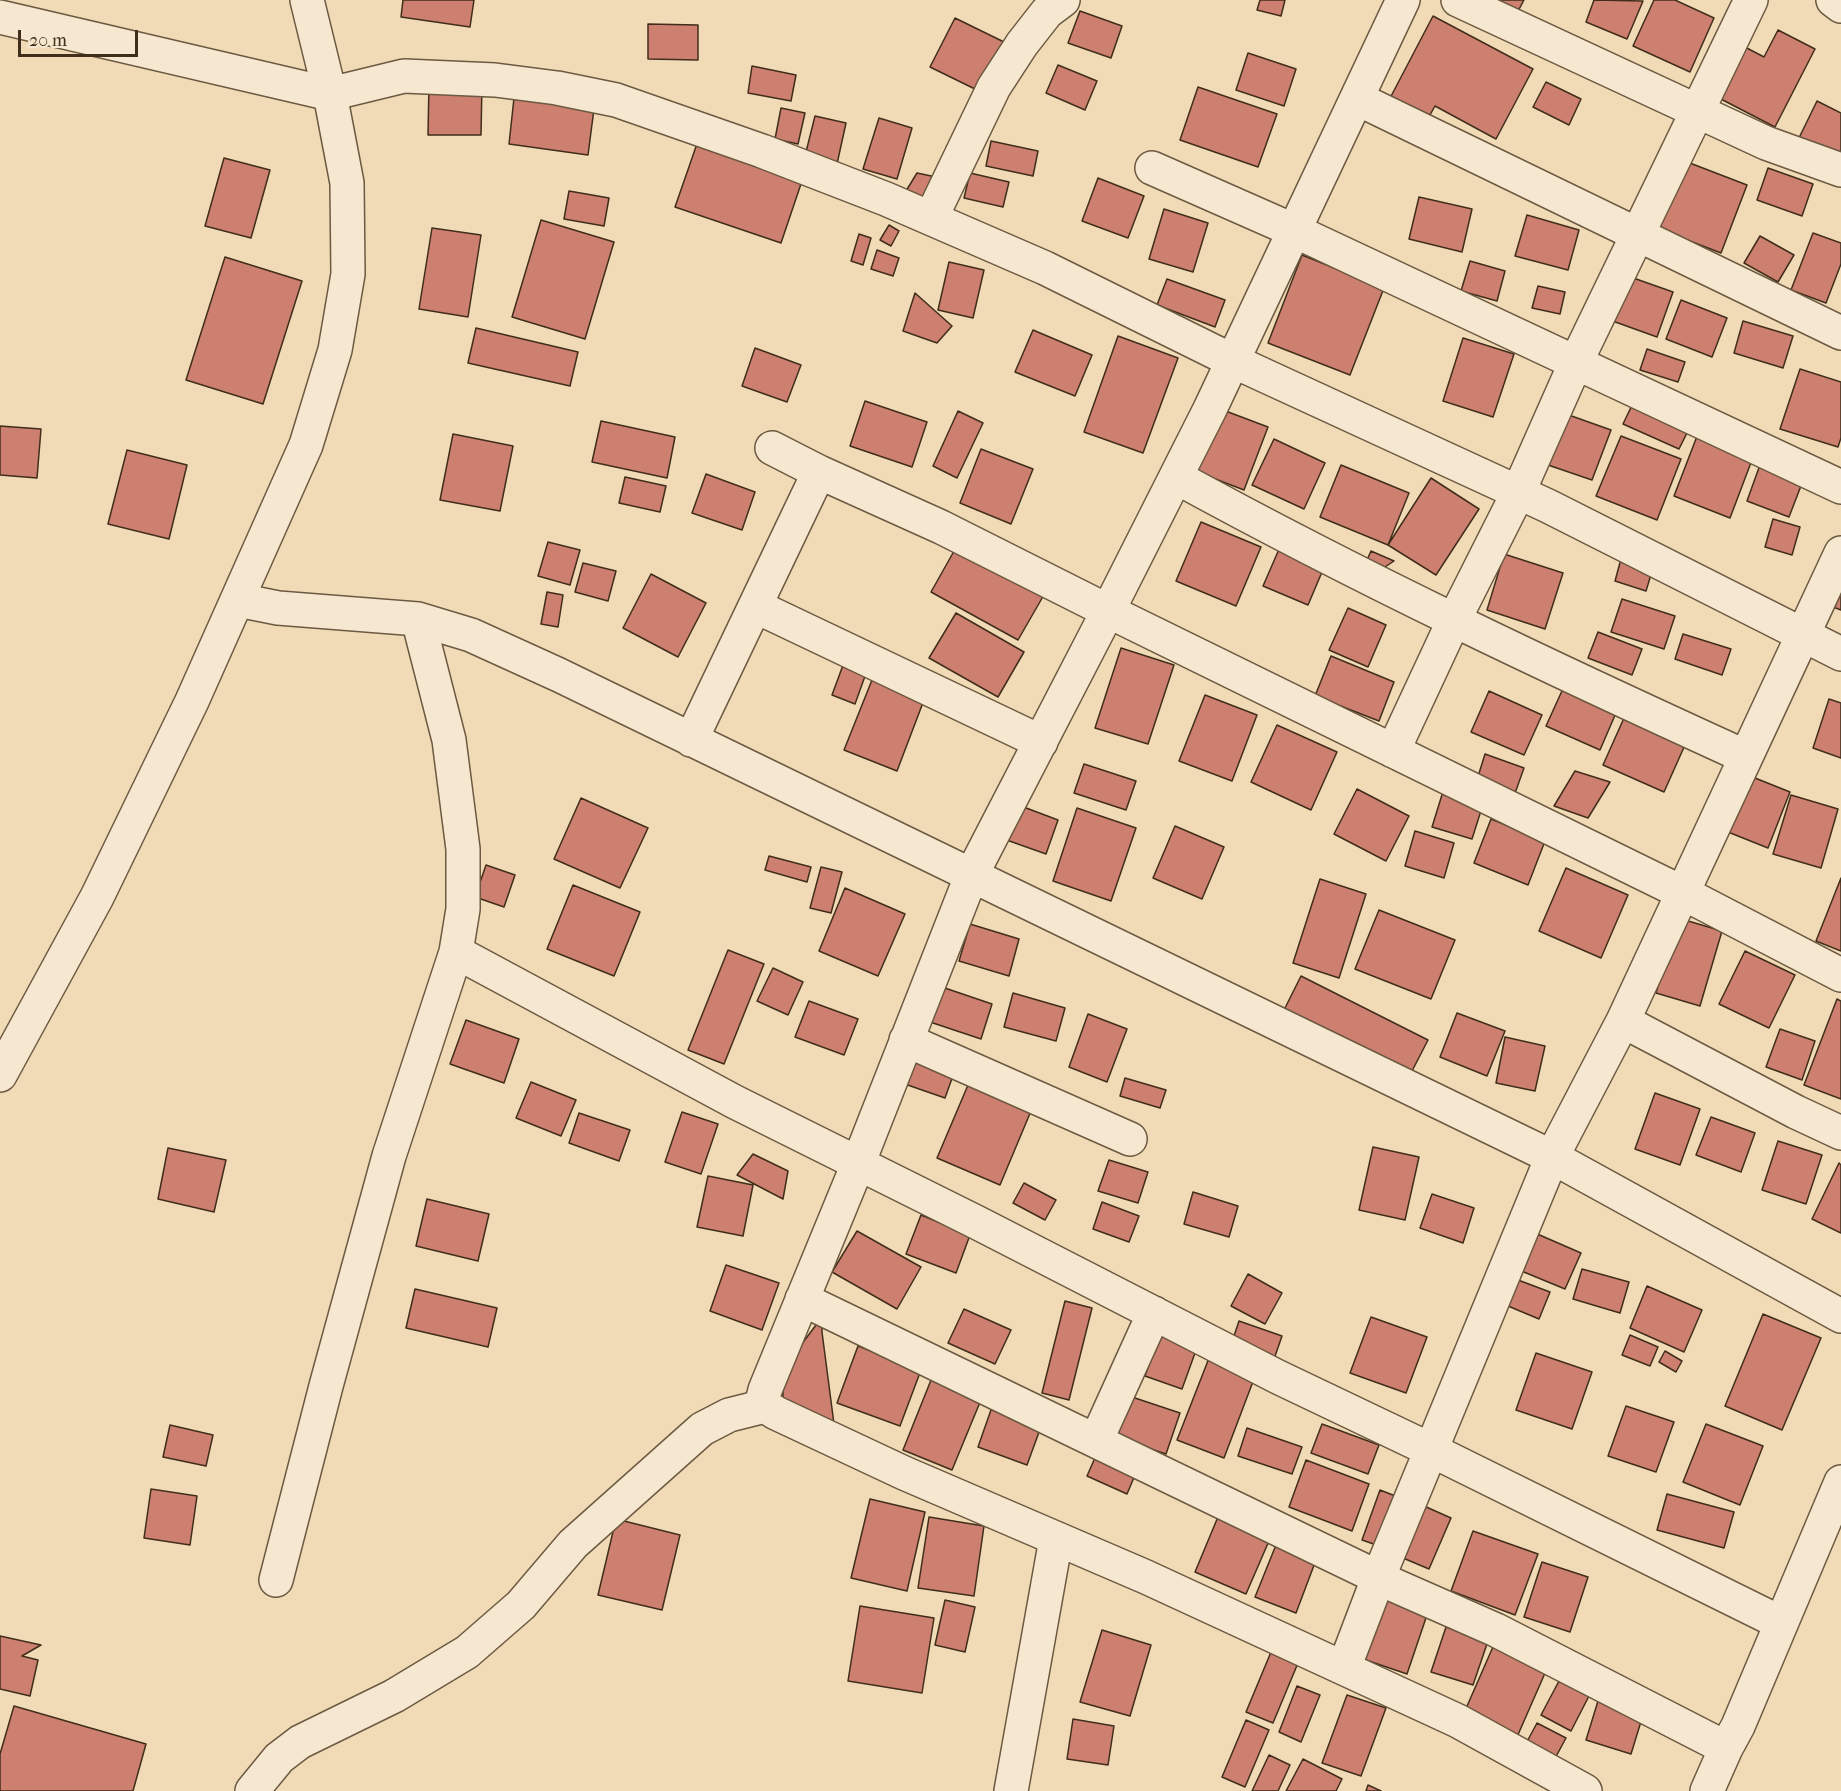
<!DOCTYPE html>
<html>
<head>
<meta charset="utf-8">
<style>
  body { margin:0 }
  #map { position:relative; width:1841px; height:1791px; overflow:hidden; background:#f1dbb7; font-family:"IM FELL French Canon",serif }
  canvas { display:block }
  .scale { position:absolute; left:18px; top:30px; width:120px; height:27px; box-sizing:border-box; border:3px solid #402e1a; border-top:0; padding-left:8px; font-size:18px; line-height:21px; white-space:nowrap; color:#402e1a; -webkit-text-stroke:4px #f6e8d0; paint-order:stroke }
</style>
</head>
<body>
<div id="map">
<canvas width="1841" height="1791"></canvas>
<div class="scale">20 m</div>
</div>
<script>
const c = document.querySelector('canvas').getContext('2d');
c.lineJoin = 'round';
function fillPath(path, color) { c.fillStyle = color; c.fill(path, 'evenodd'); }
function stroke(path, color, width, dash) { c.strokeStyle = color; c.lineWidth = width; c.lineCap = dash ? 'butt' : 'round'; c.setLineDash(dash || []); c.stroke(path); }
const building = new Path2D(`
  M403 0H474L470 27 401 17Z
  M1260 0H1285L1281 16 1257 10Z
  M1486 0H1524L1516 15Z
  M1594 0 1643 1 1627 39 1586 22Z
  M1654 0H1675L1714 18 1690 72 1633 46Z
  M1080 11 1122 26 1111 58 1068 43Z
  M1433 16 1533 69 1496 139 1435 106 1426 122 1388 102Z
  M955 18 1004 42 979 91 930 67Z
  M648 24 698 25V60L648 59Z
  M1778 30 1815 49 1775 127 1717 97 1743 46 1764 57Z
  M1248 53 1296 69 1284 106 1236 90Z
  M1058 65 1097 81 1085 110 1046 93Z
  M752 66 796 75 791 101 748 93Z
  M1546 82 1581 99 1569 125 1533 107Z
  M429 83 482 84 481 135H428Z
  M1198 87 1277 114 1258 167 1180 140Z
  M514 98 594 109 588 155 509 144Z
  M1817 101 1841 113V163L1797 142Z
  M781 108 805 113 798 144 775 139Z
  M815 116 846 123 837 164 805 156Z
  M879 118 912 128 897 179 863 169Z
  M699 138 804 175 781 243 675 207Z
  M991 141 1038 151 1033 176 986 166Z
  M224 158 270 170 251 238 205 226Z
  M1682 160 1747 185 1721 253 1656 228Z
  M1768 168 1813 184 1802 216 1757 200Z
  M917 173 936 177 922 200 906 191Z
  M970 173 1009 182 1003 207 964 198Z
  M1098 178 1144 196 1128 238 1082 221Z
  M569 191 609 198 604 226 564 219Z
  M1419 197 1472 209 1462 252 1409 239Z
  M1164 209 1208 223 1193 272 1149 259Z
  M1527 215 1579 230 1568 270 1515 256Z
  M541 220 614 242 585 339 512 317Z
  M889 225 899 231 891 246 880 240Z
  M432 228 481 235 468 317 419 309Z
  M1813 233 1841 243V264L1826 303 1791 290Z
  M859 234 871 238 863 265 851 261Z
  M1760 236 1794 255 1778 282 1744 263Z
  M877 250 899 258 893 276 871 269Z
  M1302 255 1384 288 1350 375 1268 343Z
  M225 257 302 281 263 404 186 380Z
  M1470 261 1505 271 1497 301 1461 291Z
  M949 262 984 270 973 318 938 310Z
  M1622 274 1673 292 1657 337 1607 319Z
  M1167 279 1225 300 1215 327 1157 305Z
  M1538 286 1565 292 1560 314 1532 308Z
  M915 293 952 326 937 343 903 331Z
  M1681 300 1727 318 1712 357 1666 339Z
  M1743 321 1793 336 1783 368 1734 353Z
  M476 328 578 352 570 386 468 363Z
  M1033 330 1092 355 1075 396 1015 372Z
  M1118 336 1178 358 1143 453 1084 432Z
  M1463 338 1514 354 1493 417 1443 401Z
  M755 348 801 365 787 402 742 386Z
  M1647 349 1685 362 1678 382 1640 370Z
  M1800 369 1841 382V438L1838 447 1780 429Z
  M865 401 927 422 912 467 850 446Z
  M1634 401 1690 427 1679 449 1623 424Z
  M1215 407 1268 427 1244 490 1192 470Z
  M958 411 983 423 957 478 933 466Z
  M1566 414 1611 430 1592 480 1548 465Z
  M601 421 675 437 667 478 592 462Z
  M0 426 41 429 37 478 0 475Z
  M1699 431 1755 452 1730 518 1674 496Z
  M453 434 513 446 500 511 440 500Z
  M1621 436 1681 459 1657 520 1596 496Z
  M1274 439 1325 463 1304 509 1252 485Z
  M981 449 1033 469 1011 524 960 503Z
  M127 450 187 465 169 539 108 524Z
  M1761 462 1804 478 1789 517 1747 501Z
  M1341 465 1409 493 1388 545 1320 517Z
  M706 474 755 492 742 530 692 513Z
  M625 477 666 486 660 512 619 503Z
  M1431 478 1479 509 1436 575 1388 545Z
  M1773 519 1800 527 1792 555 1765 547Z
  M1201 522 1261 547 1236 606 1176 581Z
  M548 542 580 550 570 585 538 576Z
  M958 544 1045 593 1018 640 931 592Z
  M1280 547 1325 565 1308 605 1263 586Z
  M1371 551 1394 561 1385 567 1367 560Z
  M1504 554 1563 573 1545 629 1487 610Z
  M1621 559 1653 568 1646 591 1615 581Z
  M583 563 616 571 608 601 575 592Z
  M651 574 706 603 678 657 623 628Z
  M1841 574V610L1828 605Z
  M547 592 563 595 558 627 541 624Z
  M1622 599 1675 616 1664 649 1611 632Z
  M1348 608 1386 625 1368 667 1329 650Z
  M956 613 1024 652 998 697 929 658Z
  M1598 632 1642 649 1632 675 1588 658Z
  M1683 634 1731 649 1722 675 1675 659Z
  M1121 648 1174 665 1148 744 1095 728Z
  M1331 656 1394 682 1379 721 1315 696Z
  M846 657 869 665 855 704 832 695Z
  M872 680 924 700 897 771 844 750Z
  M1566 682 1619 706 1600 750 1546 726Z
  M1489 691 1542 715 1524 755 1471 732Z
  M1205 695 1257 715 1232 781 1179 761Z
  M1829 699 1841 703V758L1813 748Z
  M1624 718 1685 745 1664 792 1603 765Z
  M1277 725 1337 752 1311 810 1251 782Z
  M1485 754 1524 768 1514 796 1476 783Z
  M1084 764 1136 781 1126 810 1074 793Z
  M1575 771 1610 782 1588 818 1554 806Z
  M1740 772 1790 792 1768 848 1718 828Z
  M1445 785 1485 798 1472 839 1432 827Z
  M1357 789 1409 816 1386 861 1334 834Z
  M1791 795 1838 809 1821 868 1773 854Z
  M581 798 648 828 620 888 554 859Z
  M1013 803 1058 820 1046 854 1001 838Z
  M1077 808 1136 828 1111 901 1053 881Z
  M1491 819 1545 841 1528 885 1474 863Z
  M1175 826 1224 847 1202 899 1153 878Z
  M1415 831 1454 843 1444 878 1405 866Z
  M769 856 811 867 807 882 765 870Z
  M486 865 515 875 504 907 475 897Z
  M821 867 842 872 831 913 810 908Z
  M1566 868 1628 895 1601 958 1539 931Z
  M1841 878V951L1816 941Z
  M1320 879 1366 894 1339 978 1293 963Z
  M573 885 640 912 614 976 547 949Z
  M845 888 905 914 878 976 819 951Z
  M1379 910 1455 940 1431 999 1355 969Z
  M1678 918 1722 931 1700 1006 1656 993Z
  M970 924 1019 939 1009 976 959 961Z
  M728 950 764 964 724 1064 688 1050Z
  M1745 951 1795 975 1769 1028 1719 1004Z
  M773 968 803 982 788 1015 757 1001Z
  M1301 976 1428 1040 1411 1073 1284 1010Z
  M939 986 992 1004 981 1039 927 1021Z
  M1013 993 1065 1008 1056 1041 1004 1027Z
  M1837 999 1841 1001V1099L1804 1085Z
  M809 1001 858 1019 844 1055 795 1037Z
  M1457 1013 1505 1031 1487 1076 1440 1057Z
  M1088 1014 1127 1029 1107 1082 1069 1067Z
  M466 1020 519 1039 504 1083 450 1064Z
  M1780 1029 1815 1041 1802 1080 1766 1067Z
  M1505 1037 1545 1046 1535 1091 1496 1083Z
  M909 1054 955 1070 945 1098 899 1082Z
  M1125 1078 1166 1090 1160 1108 1120 1096Z
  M531 1082 576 1100 561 1136 516 1118Z
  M968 1085 1031 1111 1000 1185 937 1158Z
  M1655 1093 1700 1109 1680 1165 1635 1149Z
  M682 1112 718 1124 701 1174 665 1162Z
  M579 1113 630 1130 619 1161 569 1143Z
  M1711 1117 1755 1133 1741 1172 1696 1155Z
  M1778 1141 1822 1155 1806 1204 1762 1190Z
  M1373 1147 1419 1157 1405 1220 1359 1210Z
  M168 1148 226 1160 214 1212 158 1199Z
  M753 1154 788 1171 783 1199 737 1175Z
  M1109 1160 1148 1172 1138 1203 1098 1191Z
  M1839 1163 1841 1165V1233L1812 1219Z
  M708 1176 753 1185 743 1236 697 1227Z
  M1024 1183 1056 1200 1045 1220 1013 1203Z
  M1193 1192 1238 1206 1229 1237 1184 1224Z
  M1432 1194 1474 1208 1463 1243 1420 1228Z
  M427 1199 489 1214 478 1261 416 1246Z
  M1102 1202 1139 1216 1129 1242 1093 1229Z
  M921 1215 970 1235 956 1273 906 1254Z
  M857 1231 921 1267 897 1309 832 1272Z
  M1535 1233 1581 1253 1565 1289 1519 1270Z
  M726 1265 779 1283 762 1330 710 1311Z
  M1582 1269 1629 1282 1620 1313 1573 1299Z
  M1248 1274 1282 1293 1265 1324 1231 1306Z
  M1518 1280 1550 1292 1539 1319 1508 1306Z
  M1647 1286 1702 1310 1684 1352 1630 1328Z
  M415 1289 497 1308 488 1347 406 1328Z
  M1065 1301 1092 1308 1069 1400 1042 1393Z
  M964 1309 1011 1330 995 1364 948 1343Z
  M1763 1314 1821 1338 1782 1430 1725 1406Z
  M822 1317V1332L834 1424 783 1402V1369Z
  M1371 1317 1427 1337 1406 1393 1350 1373Z
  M1239 1321 1282 1336 1273 1362 1230 1348Z
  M1162 1329 1199 1342 1182 1389 1145 1376Z
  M1630 1335 1658 1347 1650 1366 1622 1355Z
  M858 1346 921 1370 900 1426 837 1403Z
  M1665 1351 1682 1361 1676 1372 1659 1362Z
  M1211 1353 1257 1371 1224 1458 1177 1440Z
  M1536 1353 1592 1372 1572 1429 1516 1410Z
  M933 1375 983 1395 952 1470 903 1450Z
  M1123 1394 1180 1413 1166 1454 1109 1435Z
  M1626 1406 1674 1422 1656 1472 1608 1456Z
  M992 1407 1042 1424 1027 1465 978 1447Z
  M1322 1424 1379 1445 1368 1474 1311 1453Z
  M1706 1424 1763 1446 1740 1505 1683 1482Z
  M170 1425 213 1435 206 1466 163 1457Z
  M1247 1428 1302 1447 1292 1474 1238 1456Z
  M1098 1451 1138 1468 1127 1494 1087 1476Z
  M1306 1460 1369 1484 1352 1531 1289 1507Z
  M151 1489 197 1496 190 1545 144 1538Z
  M1380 1490 1403 1499 1385 1548 1362 1540Z
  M1667 1494 1734 1512 1724 1548 1657 1530Z
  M870 1499 925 1512 907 1591 851 1578Z
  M1424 1506 1451 1518 1429 1569 1403 1558Z
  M1220 1512 1272 1534 1246 1594 1195 1572Z
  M929 1517 984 1526 974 1596 918 1588Z
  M616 1519 680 1535 662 1610 598 1595Z
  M1473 1531 1538 1554 1515 1615 1451 1591Z
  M1276 1545 1316 1560 1296 1613 1255 1597Z
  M1542 1562 1588 1577 1570 1632 1524 1617Z
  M1385 1594 1429 1609 1407 1674 1363 1659Z
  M945 1600 975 1607 965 1652 935 1645Z
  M860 1606 934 1618 922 1693 848 1681Z
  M1446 1627 1488 1641 1473 1685 1431 1672Z
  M1102 1630 1151 1645 1130 1716 1080 1702Z
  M0 1636 41 1645 22 1656 38 1660 30 1696 0 1689Z
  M1276 1640 1303 1651 1273 1723 1246 1712Z
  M1496 1640 1549 1664 1517 1737 1464 1713Z
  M1559 1681 1589 1696 1571 1731 1541 1715Z
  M1297 1686 1320 1695 1301 1742 1279 1732Z
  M1347 1695 1386 1708 1361 1776 1322 1763Z
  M1598 1701 1643 1715 1631 1754 1586 1740Z
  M14 1706 146 1744 133 1791H0V1754Z
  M1073 1719 1114 1726 1108 1765 1067 1759Z
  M1246 1720 1269 1730 1245 1787 1222 1777Z
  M1537 1723 1566 1738 1552 1764 1523 1749Z
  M1269 1755 1290 1765 1278 1791H1252Z
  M1303 1759 1342 1779 1336 1791H1286Z
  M1368 1785 1381 1791H1366Z`);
fillPath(building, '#cd7f70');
stroke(building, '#402e1a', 1.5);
const street = new Path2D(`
  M1403 0 1210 409 1108 611 972 874 858 1164 765 1390 763 1398 765 1406 776 1413 904 1473 1146 1577 1458 1721 1585 1791
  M1458 0 1766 143 1841 170
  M1833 0 1841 6
  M0 17 330 94 404 76 495 80 557 88 616 100 762 151 886 199 1045 268 1233 361 1548 506 1841 654
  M1358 99 1841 333
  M1152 168 1295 231 1841 487
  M931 218 994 87 1022 44 1047 12 1063 0
  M772 448 819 472 941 527 1108 611 1683 893 1841 975
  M1176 477C1362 579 1553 669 1746 757
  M238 600 278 608 418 619 471 635 559 675 1552 1157 1841 1316
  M755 606 1041 742
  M691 740 819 472
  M1393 751 1454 620 1518 493 1576 362 1751 0
  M456 952 735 1102 978 1223 1278 1377 1431 1450 1781 1623
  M1623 1021 1796 1112 1841 1133
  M906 1040 1130 1139
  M0 1075 97 897 192 701 306 445 335 350 348 274 347 183 330 94 307 0
  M802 1299 1396 1586 1496 1630 1726 1748
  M1096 1441 1154 1313
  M276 1580 326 1386 389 1156 456 952 463 909V849L449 740 418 619
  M1344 1668 1379 1576 1552 1157 1623 1021 1841 553
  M252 1791 279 1758 300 1742 394 1696 467 1652 521 1605 573 1544 702 1429 729 1415 765 1406
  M1011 1791 1056 1539
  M1707 1791 1726 1748 1738 1726 1841 1482`);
stroke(street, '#6c5941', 36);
stroke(street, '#f6e8d0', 33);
</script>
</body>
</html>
